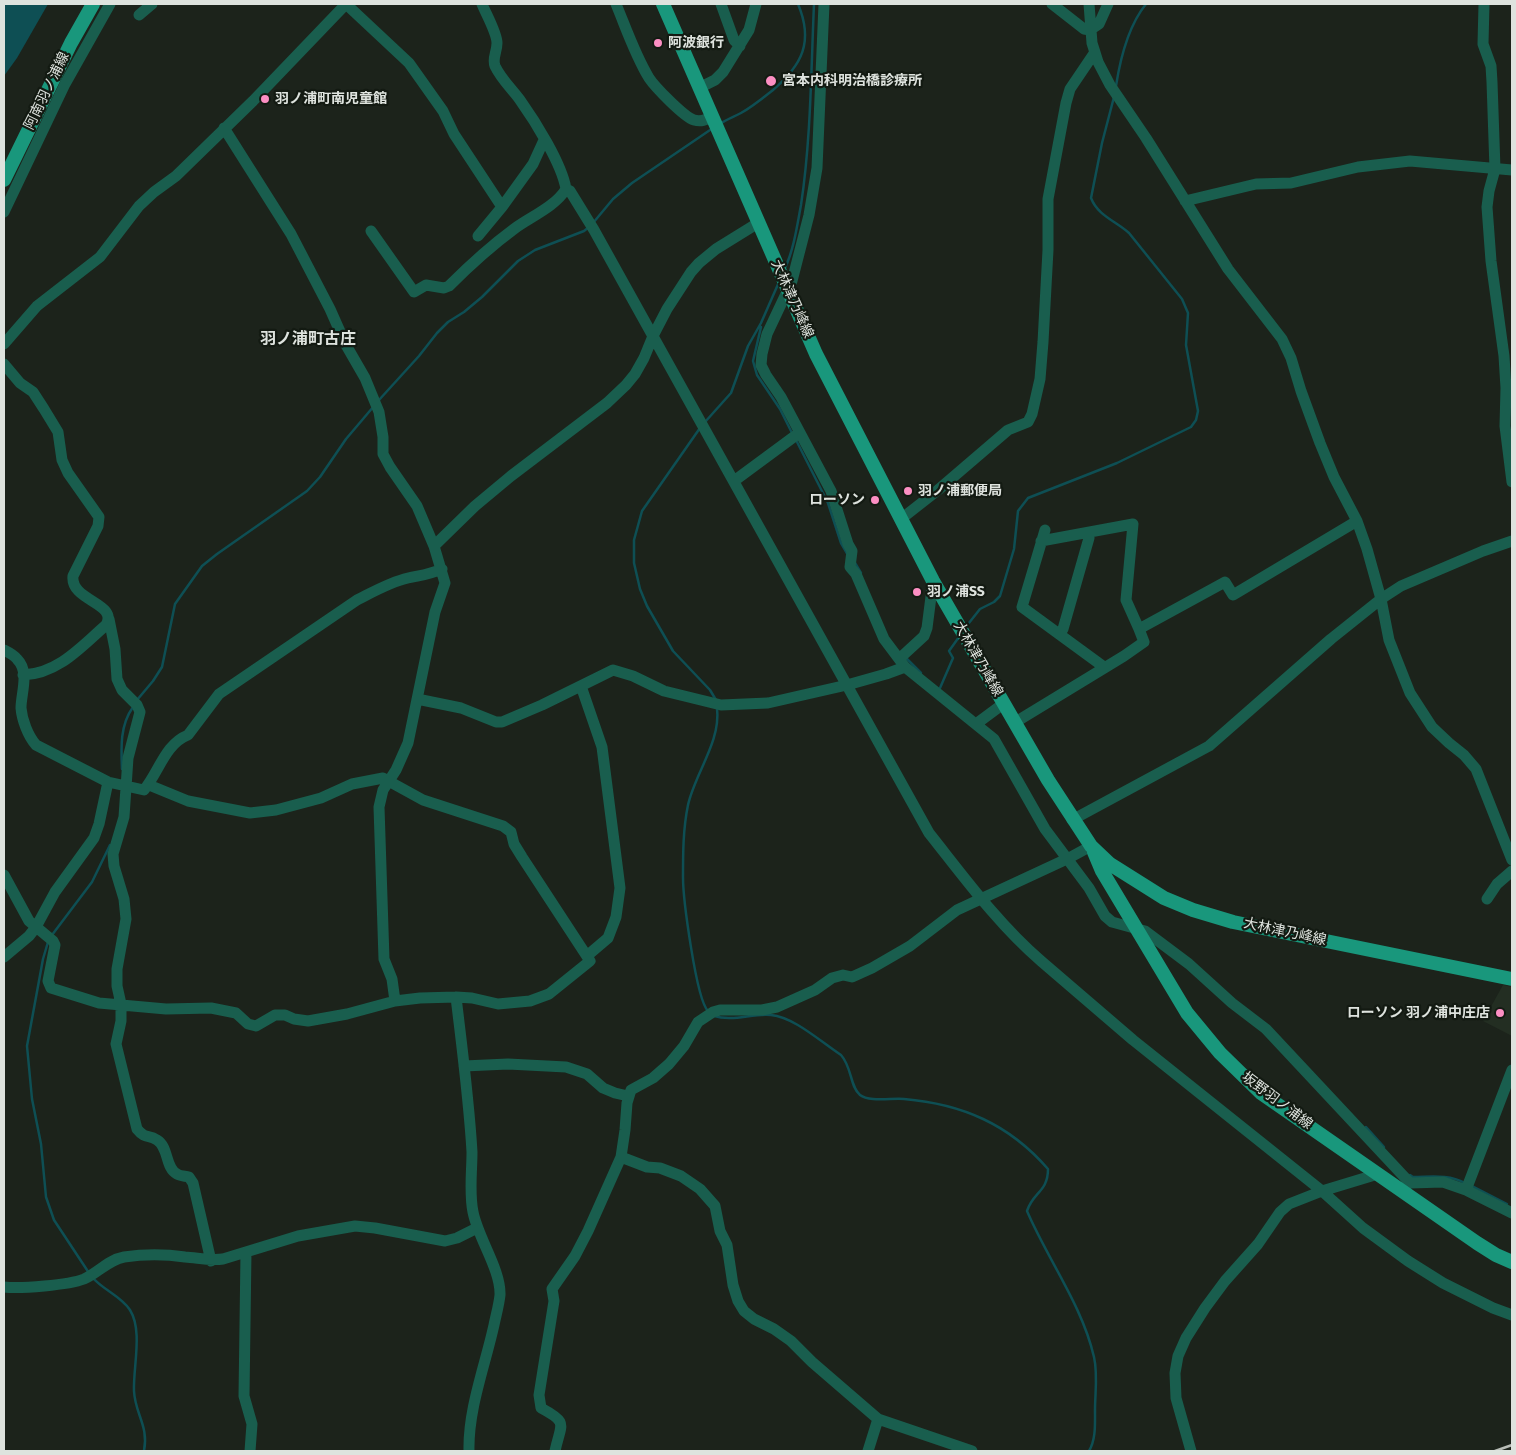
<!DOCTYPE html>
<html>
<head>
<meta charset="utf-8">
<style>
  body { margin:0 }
  #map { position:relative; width:1516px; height:1455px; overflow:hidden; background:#1c231b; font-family:"Fira Sans",sans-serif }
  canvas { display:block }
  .frame { position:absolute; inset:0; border:5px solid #dee3de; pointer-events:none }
</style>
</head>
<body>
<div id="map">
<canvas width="1516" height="1455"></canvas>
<div class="frame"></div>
</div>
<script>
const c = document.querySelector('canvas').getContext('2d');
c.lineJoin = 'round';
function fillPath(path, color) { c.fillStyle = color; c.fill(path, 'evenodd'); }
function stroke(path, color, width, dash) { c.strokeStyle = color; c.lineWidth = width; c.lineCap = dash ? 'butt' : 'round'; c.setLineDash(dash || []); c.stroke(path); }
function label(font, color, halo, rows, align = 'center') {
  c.font = font + ' "Fira Sans","Noto Sans JP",sans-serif'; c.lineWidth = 4.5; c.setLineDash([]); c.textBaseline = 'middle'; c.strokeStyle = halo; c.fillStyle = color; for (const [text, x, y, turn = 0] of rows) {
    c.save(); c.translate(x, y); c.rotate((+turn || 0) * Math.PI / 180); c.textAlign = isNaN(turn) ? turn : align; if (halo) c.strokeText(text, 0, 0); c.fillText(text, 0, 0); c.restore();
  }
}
fillPath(new Path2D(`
  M1503 985 1512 987V1036L1483 1021Z`), '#232e22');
fillPath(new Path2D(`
  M4 4H48L17 58 4 76Z`), '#0e4f54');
stroke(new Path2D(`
  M1116 86C1120 60 1129 25 1146 4
  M720 124C727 119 734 117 741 113 752 107 763 98 773 90 802 65 814 42 798 4
  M593 223 613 199 632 183 713 128
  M785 268C794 249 797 226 801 205 811 139 811 71 814 4
  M761 327 753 361 757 375 780 409 792 433
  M379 400 419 356 437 333 448 322 464 312 482 297 518 261 535 250 584 231 589 227
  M705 422 731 393 748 346 761 323 779 282
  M700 428 642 511 634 540V563L640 589 647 606 673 651 710 690 716 700
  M796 440 828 503 841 543 848 555
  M855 563 861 573
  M965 628 980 609 994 602 1000 596 1014 549 1018 511 1028 498 1117 463 1191 427 1196 420 1198 411 1186 345 1188 313 1182 299 1129 233C1116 221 1098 216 1091 198L1102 143 1114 97
  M905 657 921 673
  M940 688 953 658 949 651 959 637
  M137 700 153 681 162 667 175 604 202 566 217 554 307 491 320 477 346 439 374 406
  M122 769C121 747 120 725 133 707
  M52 935 92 882 110 845
  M48 942 43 959 27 1046 32 1099 41 1144 46 1197 54 1220 89 1273
  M708 1011C696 999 683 898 683 877 683 854 683 829 688 805 695 773 721 742 717 708
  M714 1016C733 1022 752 1013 771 1015 794 1017 821 1042 841 1055 852 1067 850 1087 860 1095 869 1102 891 1098 904 1099 962 1104 1009 1124 1048 1169 1048 1192 1033 1192 1027 1211 1048 1260 1082 1305 1094 1357 1098 1374 1095 1393 1095 1410 1095 1424 1096 1439 1089 1451
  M1366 1127 1384 1147
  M1410 1175 1413 1177C1431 1177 1448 1174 1465 1183
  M1472 1186 1507 1204
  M92 1277C103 1290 121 1296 130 1310 143 1331 133 1367 134 1391 135 1414 149 1426 144 1451`), '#0e4f54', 2.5);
stroke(new Path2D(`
  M346 4 409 63 443 111 454 134 502 207
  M616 4C626 28 635 55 649 78 655 87 684 117 694 120 701 122 706 120 712 117
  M721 4 734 40 740 46
  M824 4 817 168 809 215 792 281 767 334 762 354 761 365 766 375 781 397 831 491 848 544 852 551 850 567 856 574 884 639 905 667 994 739 1045 829 1089 888 1105 916 1112 922 1145 931 1189 964 1232 1003 1266 1029 1410 1183
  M1052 4 1084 29 1090 30
  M1089 4 1092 43 1098 62 1110 85 1146 138 1228 269 1282 339 1291 358 1301 391 1320 443 1334 477 1357 521 1367 549 1381 599 1389 640 1410 693 1432 727 1449 743 1464 755 1476 769 1512 860
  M1484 4 1483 44 1491 66 1492 82 1495 169 1489 191 1487 207 1491 261 1504 356 1506 388 1505 426 1512 482
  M139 15 152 4
  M1090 30 1099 24 1108 4
  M699 88 715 80 723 72 749 30 756 4
  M224 128 291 234 330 309 346 345 365 378 379 412 383 437V454L390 467 417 506 434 546 445 583 435 612 408 743 396 770 383 790 379 807 384 959 392 979 395 1001
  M566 189 570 191 594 230 929 833C964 877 998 924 1041 961L1133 1040 1322 1191 1363 1228 1408 1261 1443 1283 1493 1308 1512 1315
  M1185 201 1256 184 1291 183 1358 167 1410 161 1512 170
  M4 212 65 84 110 4
  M371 231 414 292 426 285 444 288 449 286C469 266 491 246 514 229 530 217 555 207 566 189 562 164 535 121 520 100 512 89 501 79 495 66 492 58 497 52 497 43 497 33 486 14 482 4
  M478 236 502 207 533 164 544 140
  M4 344 37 306 100 257 139 206 154 192 176 176 253 101 346 4
  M4 364 20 383 33 392 44 409 58 432 62 460 68 473 99 517 98 526 73 576C70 601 119 603 106 625 82 646 58 674 23 675
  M734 481 799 433
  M901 519 938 490 1008 430 1028 422 1032 414 1040 379 1043 342 1048 250V199L1066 103 1070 89 1095 52
  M1045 530 1022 607 1104 667
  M1041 541 1133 524 1126 600 1139 629
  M434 546 475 506 511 476 607 403 626 385 635 374 644 358 653 336 667 309 691 272 699 263 716 249 758 223
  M109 619 115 649 117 679 122 690 137 705 140 712 128 758 124 817 113 854 114 866 124 899 126 919 117 969V986L121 1004V1021L116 1044 137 1129C146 1140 148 1134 157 1140 169 1147 165 1168 177 1174 180 1176 185 1176 189 1177L193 1183 211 1261
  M1059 634 1063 629 1089 538V533
  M4 650C8 652 14 655 17 659 30 672 21 693 21 708 22 720 28 736 36 745L108 782 144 790C159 772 165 744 188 735L219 694 357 600C373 592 390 582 408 578 422 575 428 575 442 569
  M899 659 924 636 927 628 933 581
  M581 686 602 747 620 888 616 917 608 938 588 955
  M417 699 461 708 496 722H502L542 705 613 670 633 676 664 691 721 705 768 703 847 685 886 674 905 667
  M1014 723 1124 656 1144 642 1139 629 1225 582 1233 595 1357 521
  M976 724 1003 704
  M1072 820 1209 746 1331 639 1381 599 1401 586 1483 551 1512 541
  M4 875 29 921 53 941 55 945 48 981 51 988 99 1003 166 1009 211 1008 236 1013 248 1024 256 1026 275 1015H285L294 1019 308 1021 347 1014 395 1001 420 998 456 997 472 998 498 1004 530 1001 549 994 590 961 522 857 514 844 511 832 503 826 423 800 383 778 352 784 321 798 276 810 250 813 188 801 149 785
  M1487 899 1497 884 1512 871
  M4 957 29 936 36 927 55 892 94 838 99 824 108 782
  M456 997C462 1048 469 1100 472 1152 472 1171 469 1193 473 1212 478 1238 501 1270 500 1295 499 1305 496 1315 494 1325 485 1366 468 1409 469 1451
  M464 1066 508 1064 566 1067 587 1074 603 1088 615 1093 628 1096
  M1404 1187 1410 1183 1443 1182 1466 1190 1512 1213
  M1466 1190 1512 1070
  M246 1252 244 1396 252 1424 250 1451
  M4 1287C20 1289 69 1285 84 1279 98 1273 108 1260 124 1257 144 1254 165 1254 185 1257 199 1258 210 1261 223 1259L298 1236 355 1226 375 1228 445 1241 457 1238 477 1228
  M555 1451C561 1423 569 1423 541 1408L539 1395 554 1301 552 1289 575 1256 588 1231 621 1157
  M868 1451 878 1419
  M972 1451 878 1419 812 1362 791 1341 774 1329 754 1319 744 1311 738 1301 733 1285 727 1245 720 1231 715 1206 700 1189 681 1176 660 1168 647 1167 621 1157 625 1130 627 1103 631 1090 653 1078 669 1064 684 1046 698 1022 713 1012 720 1010H762L777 1007 815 990 832 978 843 975 852 977 872 968 910 946 957 910 1069 858 1091 846
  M1191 1451 1176 1398 1175 1373 1178 1356 1186 1338 1205 1308 1225 1281 1258 1244 1280 1212 1289 1204 1322 1191 1378 1174`), '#195e4e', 11);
stroke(new Path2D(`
  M663 4 816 354 933 581 1048 780 1091 846 1110 864 1164 898 1193 910 1233 922 1512 979
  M4 180 71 43 93 4
  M1094 852 1102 871 1187 1013 1220 1053 1261 1093 1477 1243 1496 1255 1512 1262`), '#19977c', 14);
stroke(new Path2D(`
  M1495 1451 1512 1445`), '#b8bdb7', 2.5);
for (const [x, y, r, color] of [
  [658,43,5,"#fc8fc3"],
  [771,81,6,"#fc8fc3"],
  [265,99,5,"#fc8fc3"],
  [908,491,5,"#fc8fc3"],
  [875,500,5,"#fc8fc3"],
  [917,592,5,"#fc8fc3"],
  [1500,1013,5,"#fc8fc3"]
]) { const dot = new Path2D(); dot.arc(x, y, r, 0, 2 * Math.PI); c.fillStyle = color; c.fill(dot); stroke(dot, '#131a12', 2); }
label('bold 14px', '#dee3de', '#131a12', [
  ["阿波銀行",668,43],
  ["宮本内科明治橋診療所",782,81],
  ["羽ノ浦町南児童館",275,99],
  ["羽ノ浦郵便局",918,491],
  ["ローソン",865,500,"right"],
  ["羽ノ浦SS",927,592],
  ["ローソン 羽ノ浦中庄店",1490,1013,"right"]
], 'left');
label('14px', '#dee3de', '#131a12', [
  ["阿南羽ノ浦線",47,91,-64],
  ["大林津乃峰線",792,299,66],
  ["大林津乃峰線",978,659,60],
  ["大林津乃峰線",1285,932,12],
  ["坂野羽ノ浦線",1277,1101,37]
]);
label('bold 16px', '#dee3de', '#131a12', [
  ["羽ノ浦町古庄",308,340]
]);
</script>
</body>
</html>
